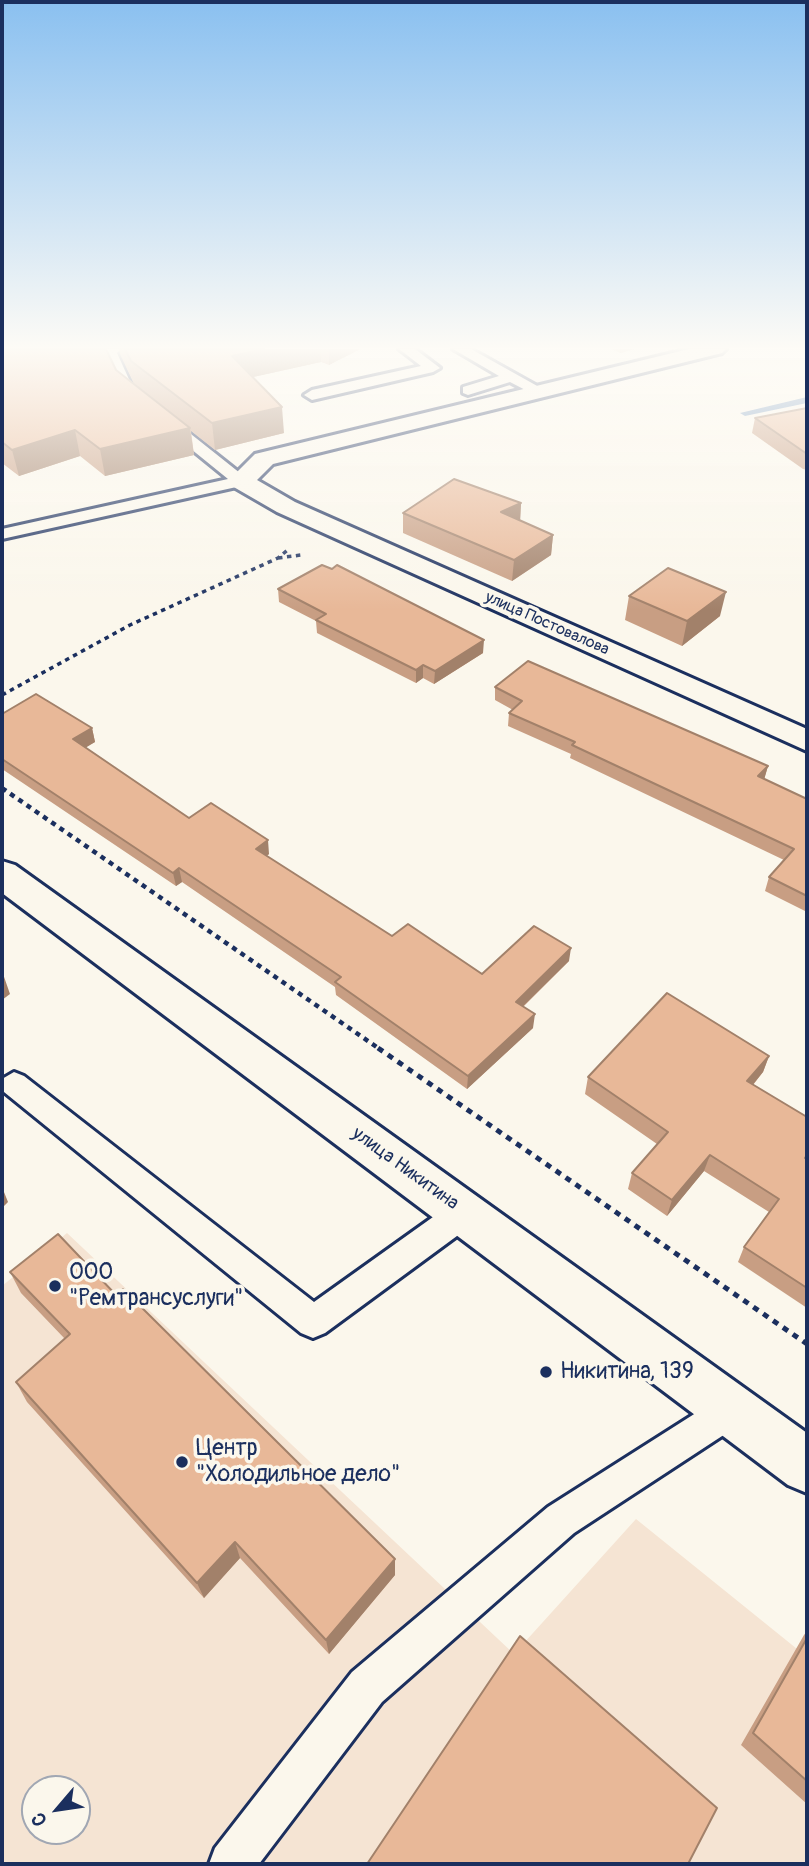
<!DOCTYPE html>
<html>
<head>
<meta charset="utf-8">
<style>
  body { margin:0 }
  #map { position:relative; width:809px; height:1866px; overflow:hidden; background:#fbf7ec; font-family:Pangolin,sans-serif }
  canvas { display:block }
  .frame { position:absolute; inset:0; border:4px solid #1b2f5e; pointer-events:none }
  .north { position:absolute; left:21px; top:1775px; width:70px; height:70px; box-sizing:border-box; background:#fbf7ec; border:2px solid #a1a7b3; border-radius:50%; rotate:241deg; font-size:19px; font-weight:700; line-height:28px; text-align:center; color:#1b2f5e }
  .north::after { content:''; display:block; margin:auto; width:24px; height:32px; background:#1b2f5e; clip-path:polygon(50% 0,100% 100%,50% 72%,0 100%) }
</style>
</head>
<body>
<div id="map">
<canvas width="809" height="1866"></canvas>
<div class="frame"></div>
<div class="north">С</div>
</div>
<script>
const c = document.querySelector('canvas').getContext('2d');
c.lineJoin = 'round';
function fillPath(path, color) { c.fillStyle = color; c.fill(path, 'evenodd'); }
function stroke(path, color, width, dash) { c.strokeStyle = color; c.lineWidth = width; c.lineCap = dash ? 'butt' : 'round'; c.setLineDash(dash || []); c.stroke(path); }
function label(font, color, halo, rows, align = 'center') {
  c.font = font + ' Pangolin,sans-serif'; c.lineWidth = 7; c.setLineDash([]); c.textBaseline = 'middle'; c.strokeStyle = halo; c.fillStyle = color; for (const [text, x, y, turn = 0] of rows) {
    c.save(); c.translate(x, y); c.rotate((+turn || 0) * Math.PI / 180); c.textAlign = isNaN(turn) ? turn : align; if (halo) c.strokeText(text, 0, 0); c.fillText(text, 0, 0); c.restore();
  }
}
fillPath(new Path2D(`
  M67 1233 514 1654 636 1519 807 1657V1864H2V1286ZM35 1789H77V1831H35Z`), '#f5e4d3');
fillPath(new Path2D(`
  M807 397V403L745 416 740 413Z`), '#6a91bd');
const service = new Path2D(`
  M104 349H121L117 353 133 388 250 481 241 486 2 539V529L228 479 122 393 102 352Z
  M399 349H415L440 368 433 372 312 400 304 395 312 390 421 366Z
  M453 349H471L548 392 545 395H535L510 382 468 395 463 393V387L499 376Z
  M14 1072 24 1076 314 1302 454 1202 465 1198 476 1202 481 1212 476 1222 325 1333 313 1338 301 1333 4 1092 2 1079Z
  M732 1390 745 1395 750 1408 745 1421 574 1533 382 1702 259 1864H209L215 1848 352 1672 548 1507Z`);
const minor = new Path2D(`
  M689 349H726L722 353 273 464 257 480 295 502 807 729V751L277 512 232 486 228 481 255 454Z
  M2 861 15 865 807 1433V1493L788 1485 2 893Z`);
stroke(service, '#1b2f5e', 6);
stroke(minor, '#1b2f5e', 6);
stroke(new Path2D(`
  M278 558 301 555
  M2 695 130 625 278 558 290 548`), '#1b2f5e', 3.5, [4.5, 4.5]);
stroke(new Path2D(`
  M2 788 381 1050`), '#1b2f5e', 4.5, [5, 5]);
stroke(new Path2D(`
  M378 1048 807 1344`), '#1b2f5e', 5, [6, 6]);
fillPath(service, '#fbf7ec');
fillPath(minor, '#fbf7ec');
fillPath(new Path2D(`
  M2 349 116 370 134 384 120 354 119 349H360L329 365 321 362 253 377 284 433 215 450 191 431 194 455 105 476 80 456 19 476 2 463Z
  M612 349H634L620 353Z
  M807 408V470L803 469 752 433 755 418Z
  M521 503 520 520 553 535 551 555 512 581 403 533V513Z
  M278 589 483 653 434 684 423 678 416 683 317 633 316 621 279 602Z
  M629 596 720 616 682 646 625 620Z
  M495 687 768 766 764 779 807 799V912L765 891 769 877 784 860 570 758 571 754 508 726 509 713 513 710 495 700Z
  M2 714 92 728 95 742 85 747 189 818 269 854 267 856 392 936 482 974 569 961 523 1007 533 1028 467 1089 336 995 335 987 182 882 176 886 2 769Z
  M769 1056 763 1072 753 1085 807 1117V1308L738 1262 744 1247 769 1212 704 1171 667 1216 628 1189 632 1173 657 1144 585 1094 588 1077Z
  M10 1272 116 1295 395 1559V1575L329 1654 240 1558 204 1598 27 1402 16 1382 65 1339 21 1293Z
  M807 1631V1804L741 1745 804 1635Z`), '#c89e83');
fillPath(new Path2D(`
  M264 349H320L321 362 235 381 232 356Z
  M329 349H360L329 365Z
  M620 349H634L620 353Z
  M282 407 284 433 215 450 212 423Z
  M190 428 194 455 105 476 100 449Z
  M75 430 80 456 19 476 12 450Z
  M521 503 520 523 501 512Z
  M553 535 551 555 512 581 514 560Z
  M726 592 720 616 682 646 687 621Z
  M484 640 483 653 434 684 435 671Z
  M423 665V678L416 683V670Z
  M92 728 95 742 77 753 73 739Z
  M768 766 764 780 758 776Z
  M268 840 269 854 257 862 256 849Z
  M179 868 182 882 176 886 173 873Z
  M571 948 569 961 514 1015 516 1002Z
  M2 971 10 994 2 1000Z
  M535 1014 533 1028 467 1089 468 1076Z
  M769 1056 763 1072 742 1098 747 1081Z
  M710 1155 704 1171 667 1216 672 1200Z
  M2 1187 8 1202 2 1208Z
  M235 1542 240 1558 204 1598 197 1583Z
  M395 1559V1575L329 1654 326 1640Z`), '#a2816a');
const building = new Path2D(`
  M2 349H106L116 370 190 428 100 449 75 430 12 450 2 442Z
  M125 349H264L232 356 282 407 212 423 131 361Z
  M807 408V454L755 418Z
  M454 479 521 503 501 512 553 535 514 560 403 513Z
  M322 565 332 569 337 565 484 640 435 671 423 665 416 670 316 620 326 614 278 589Z
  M668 568 726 592 687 621 629 596Z
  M528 661 768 766 758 776 807 799V896L769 877 794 849 572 745 575 742 509 713 522 701 495 687Z
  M36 694 92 728 73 739 189 818 211 803 268 840 256 849 392 936 408 924 482 974 534 926 571 948 516 1002 535 1014 468 1076 335 982 341 977 179 868 173 873 2 759V714Z
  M667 993 769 1056 747 1081 807 1117V1155L805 1158 807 1159V1288L744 1247 779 1199 710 1155 672 1200 632 1173 668 1132 588 1077Z
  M58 1234 116 1295 123 1289 395 1559 326 1640 235 1542 197 1583 16 1382 70 1334 10 1272Z
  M520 1636 717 1808 688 1864H367Z
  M807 1638V1781L753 1733Z`);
fillPath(building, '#e8b898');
stroke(building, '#a2816a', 2);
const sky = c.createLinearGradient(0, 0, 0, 610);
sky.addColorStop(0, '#8ac0f0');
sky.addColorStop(0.57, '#fdfbf6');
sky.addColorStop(1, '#fdfbf600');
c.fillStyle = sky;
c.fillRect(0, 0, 809, 610);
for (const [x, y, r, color] of [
  [55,1286,7,"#1b2f5e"],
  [546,1372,7,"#1b2f5e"],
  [182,1462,7,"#1b2f5e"]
]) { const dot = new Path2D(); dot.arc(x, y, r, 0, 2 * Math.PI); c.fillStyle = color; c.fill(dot); stroke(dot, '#fbf7ec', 2.5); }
label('16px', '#1b2f5e', '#fbf7ec', [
  ["улица Постовалова",547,624,24]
]);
label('19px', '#1b2f5e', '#fbf7ec', [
  ["улица Никитина",405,1169,36]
]);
label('23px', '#1b2f5e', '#fbf7ec', [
  ["ООО",69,1273],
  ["\"Ремтрансуслуги\"",69,1299],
  ["Никитина, 139",560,1372],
  ["Центр",196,1449],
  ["\"Холодильное дело\"",196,1475]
], 'left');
</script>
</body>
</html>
